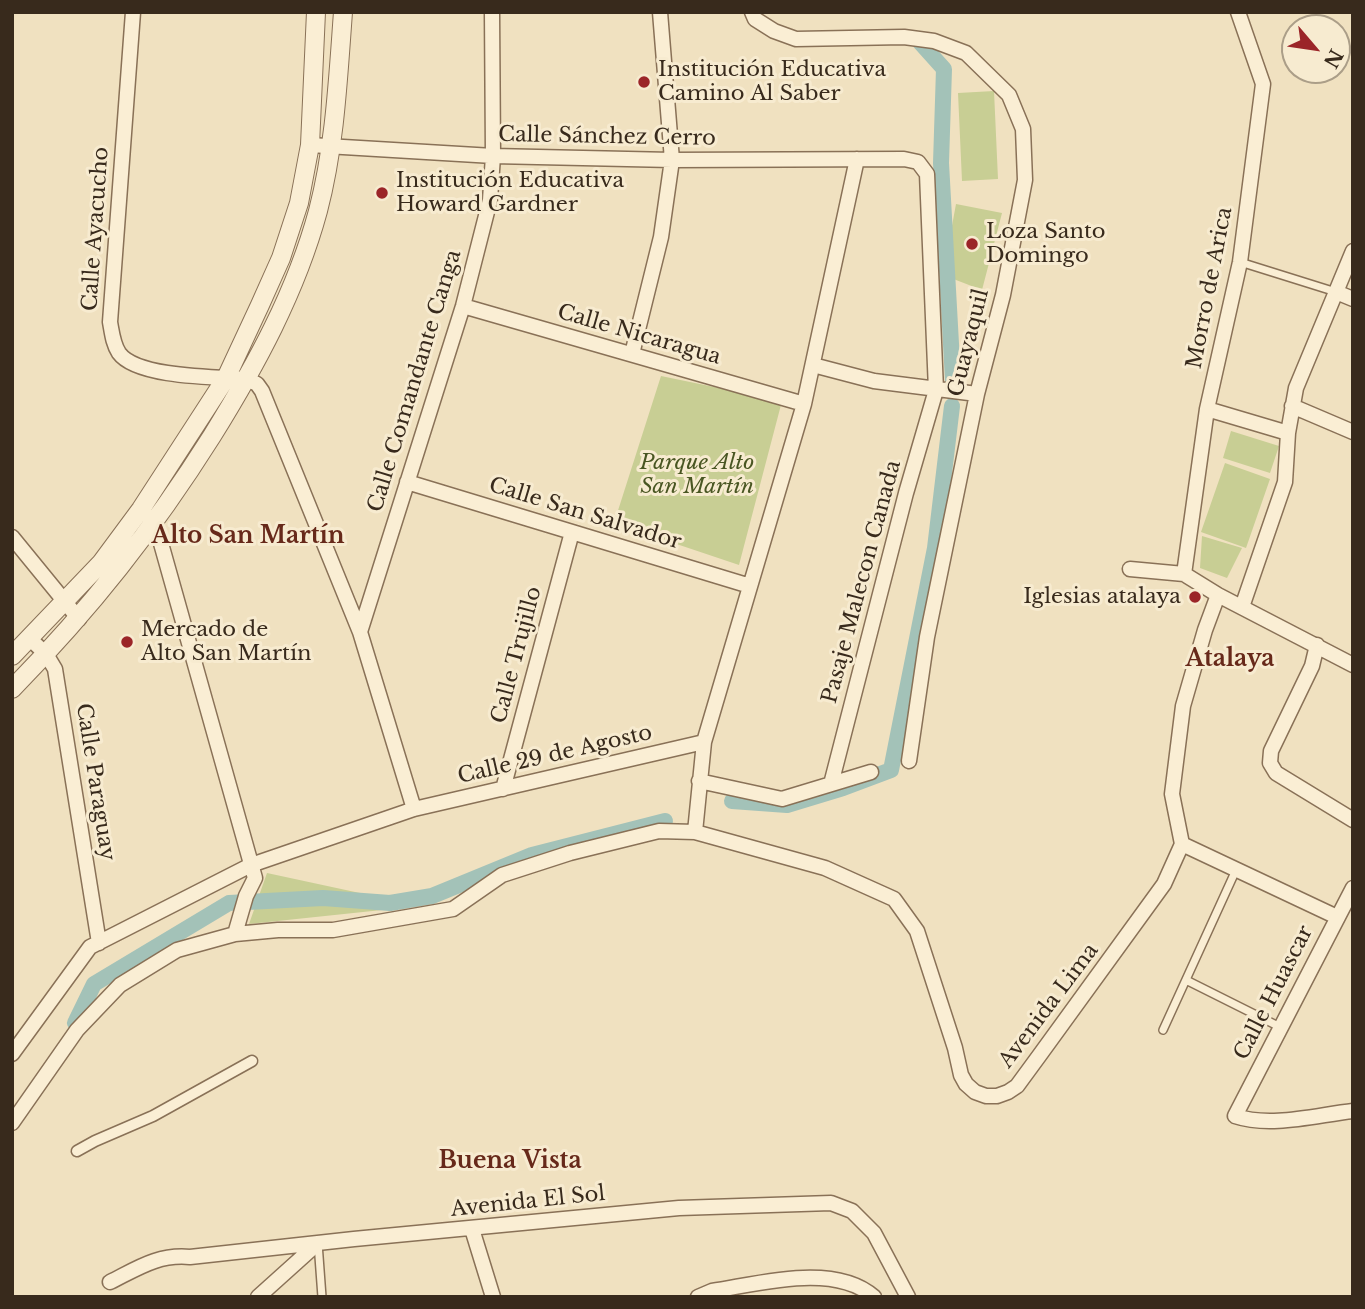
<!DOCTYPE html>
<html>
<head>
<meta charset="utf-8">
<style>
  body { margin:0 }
  #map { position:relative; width:1365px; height:1309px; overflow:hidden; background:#f0e1c0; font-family:"Libre Baskerville",serif }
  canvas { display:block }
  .frame { position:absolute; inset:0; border:14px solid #382a1c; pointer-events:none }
  .north { position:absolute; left:1281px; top:14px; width:70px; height:70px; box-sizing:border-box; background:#f7ebd0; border:2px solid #ab9e88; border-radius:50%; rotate:119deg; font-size:19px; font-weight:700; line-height:28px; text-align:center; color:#382a1c }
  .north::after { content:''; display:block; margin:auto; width:24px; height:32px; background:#9b2528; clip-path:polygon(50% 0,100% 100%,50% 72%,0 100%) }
</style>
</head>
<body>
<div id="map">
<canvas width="1365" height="1309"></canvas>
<div class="frame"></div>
<div class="north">N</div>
</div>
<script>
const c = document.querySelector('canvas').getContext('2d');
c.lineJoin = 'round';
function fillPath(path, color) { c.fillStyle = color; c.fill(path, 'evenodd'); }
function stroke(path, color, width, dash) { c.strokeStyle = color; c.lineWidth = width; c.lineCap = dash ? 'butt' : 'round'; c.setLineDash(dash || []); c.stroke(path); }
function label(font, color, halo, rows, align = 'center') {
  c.font = font + ' "Libre Baskerville",serif'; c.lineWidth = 6; c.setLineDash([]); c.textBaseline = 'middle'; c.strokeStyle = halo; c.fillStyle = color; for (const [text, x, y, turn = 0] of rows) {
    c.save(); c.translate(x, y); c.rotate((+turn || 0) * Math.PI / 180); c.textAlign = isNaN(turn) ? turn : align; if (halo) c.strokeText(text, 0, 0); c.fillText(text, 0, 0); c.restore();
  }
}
fillPath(new Path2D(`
  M994 91 998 179 962 181 958 93Z
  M956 204 1002 213 982 290 943 275Z
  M661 376 782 401 739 565 614 523Z
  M1231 431 1279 446 1270 473 1223 458Z
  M1225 463 1270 479 1246 548 1201 532Z
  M1202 536 1242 548 1227 578 1200 568Z
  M267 873 420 906 249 924Z`), '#c8ce94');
stroke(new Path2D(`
  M917 39 944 69 941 163 953 380
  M732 801 787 805 843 788 891 770 935 548 952 406
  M75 1023 94 984 229 903 323 898 390 903 432 896 532 855 665 821`), '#a3c2b8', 16);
const service = new Path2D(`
  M1240 262 1336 292
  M1186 980 1280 1027
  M1163 1030 1236 870
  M318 1243 322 1297`);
const pedestrian = new Path2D(`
  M77 1151 95 1141 153 1116 252 1061`);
const minor = new Path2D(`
  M133 12 110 322C112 333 113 344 119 353 137 378 218 377 247 379L257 384 262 391 360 632 414 809
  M752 12 755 19 774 31 796 39 904 37 934 41 966 53 1009 95 1023 129 1025 180 1003 295 977 394 927 637 909 761
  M310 145 493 156 672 160 904 159 918 162 927 174 936 390 906 493 831 784
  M1336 292 1353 299
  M463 306 804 404
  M632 354 661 237 672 160 660 12
  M813 365 874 381 977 394
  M1292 406 1353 432
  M1207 409 1288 433
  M407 482 750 586
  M148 516 155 522 255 878 246 896 235 934
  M12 537 79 619
  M1130 569 1184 574 1218 595 1353 665
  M1184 574 1207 409 1240 262 1263 84 1238 12
  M1242 607 1285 482 1288 433 1296 388 1353 251
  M360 632 463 306 490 200 493 156 492 12
  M29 638 46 654 55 669 99 943
  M1317 645 1312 666 1271 751 1270 763 1276 773 1353 820
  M699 781 782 799 871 772
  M503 789 572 532
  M695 832 704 742 804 404 857 159
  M1182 844 1337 917
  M1353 888 1235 1116C1271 1128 1316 1115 1353 1111
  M12 1054 90 947 251 865 414 809 704 742
  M12 1123 77 1030 120 985 177 950 235 934 278 930H333L453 909 502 875 570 853 659 831 695 832 825 868 894 899 917 931 955 1048 961 1075 966 1084 975 1092 986 1096H997L1008 1092 1017 1086 1039 1056 1164 884 1182 844 1172 794 1183 706 1205 630 1218 595
  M472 1229 493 1297
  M110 1282C138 1268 158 1254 190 1257L354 1239 679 1208 831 1203 852 1211 874 1233 908 1297
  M258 1297 318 1243
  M698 1297 712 1291C759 1284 834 1262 874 1297`);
const tertiary = new Path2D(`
  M12 656 101 563 141 509 226 378 260 305 281 258 299 203 310 145 316 12
  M12 689C91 608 152 531 212 436 256 365 296 292 318 211 335 146 338 79 343 12`);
stroke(service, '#897157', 10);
stroke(pedestrian, '#897157', 13);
stroke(minor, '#897157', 17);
stroke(tertiary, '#897157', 20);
stroke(service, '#faeed4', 7);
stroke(pedestrian, '#faeed4', 10);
stroke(minor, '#faeed4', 14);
stroke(tertiary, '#faeed4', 18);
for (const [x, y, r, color] of [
  [644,82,7,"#9b2528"],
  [382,193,7,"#9b2528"],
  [972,244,7,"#9b2528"],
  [1195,597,7,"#9b2528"],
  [127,642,7,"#9b2528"]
]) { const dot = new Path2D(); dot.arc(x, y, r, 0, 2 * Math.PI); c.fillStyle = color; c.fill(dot); stroke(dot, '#f7ebd0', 2.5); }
label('21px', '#382a1c', '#f7ebd0', [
  ["Institución Educativa",658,70],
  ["Camino Al Saber",658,94],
  ["Institución Educativa",396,181],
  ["Howard Gardner",396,205],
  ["Loza Santo",986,232],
  ["Domingo",986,256],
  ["Iglesias atalaya",1181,597,"right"],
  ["Mercado de",141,630],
  ["Alto San Martín",141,654]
], 'left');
label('21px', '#382a1c', '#f7ebd0', [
  ["Calle Sánchez Cerro",607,137,1],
  ["Calle Ayacucho",96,229,-86],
  ["Morro de Arica",1210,288,-79],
  ["Calle Nicaragua",639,335,16],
  ["Guayaquil",969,343,-76],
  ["Calle Comandante Canga",415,381,-73],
  ["Calle San Salvador",585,514,17],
  ["Pasaje Malecon Canada",862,582,-75],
  ["Calle Trujillo",517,655,-75],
  ["Calle 29 de Agosto",555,755,-13],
  ["Calle Paraguay",95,782,81],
  ["Calle Huascar",1274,993,-63],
  ["Avenida Lima",1049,1006,-53],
  ["Avenida El Sol",528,1202,-6]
]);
label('italic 21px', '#495622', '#f7ebd0', [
  ["Parque Alto",697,463],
  ["San Martín",697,487]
]);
label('bold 23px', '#67291a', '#f7ebd0', [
  ["Alto San Martín",248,537],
  ["Atalaya",1230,660],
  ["Buena Vista",510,1162]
]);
</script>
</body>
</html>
